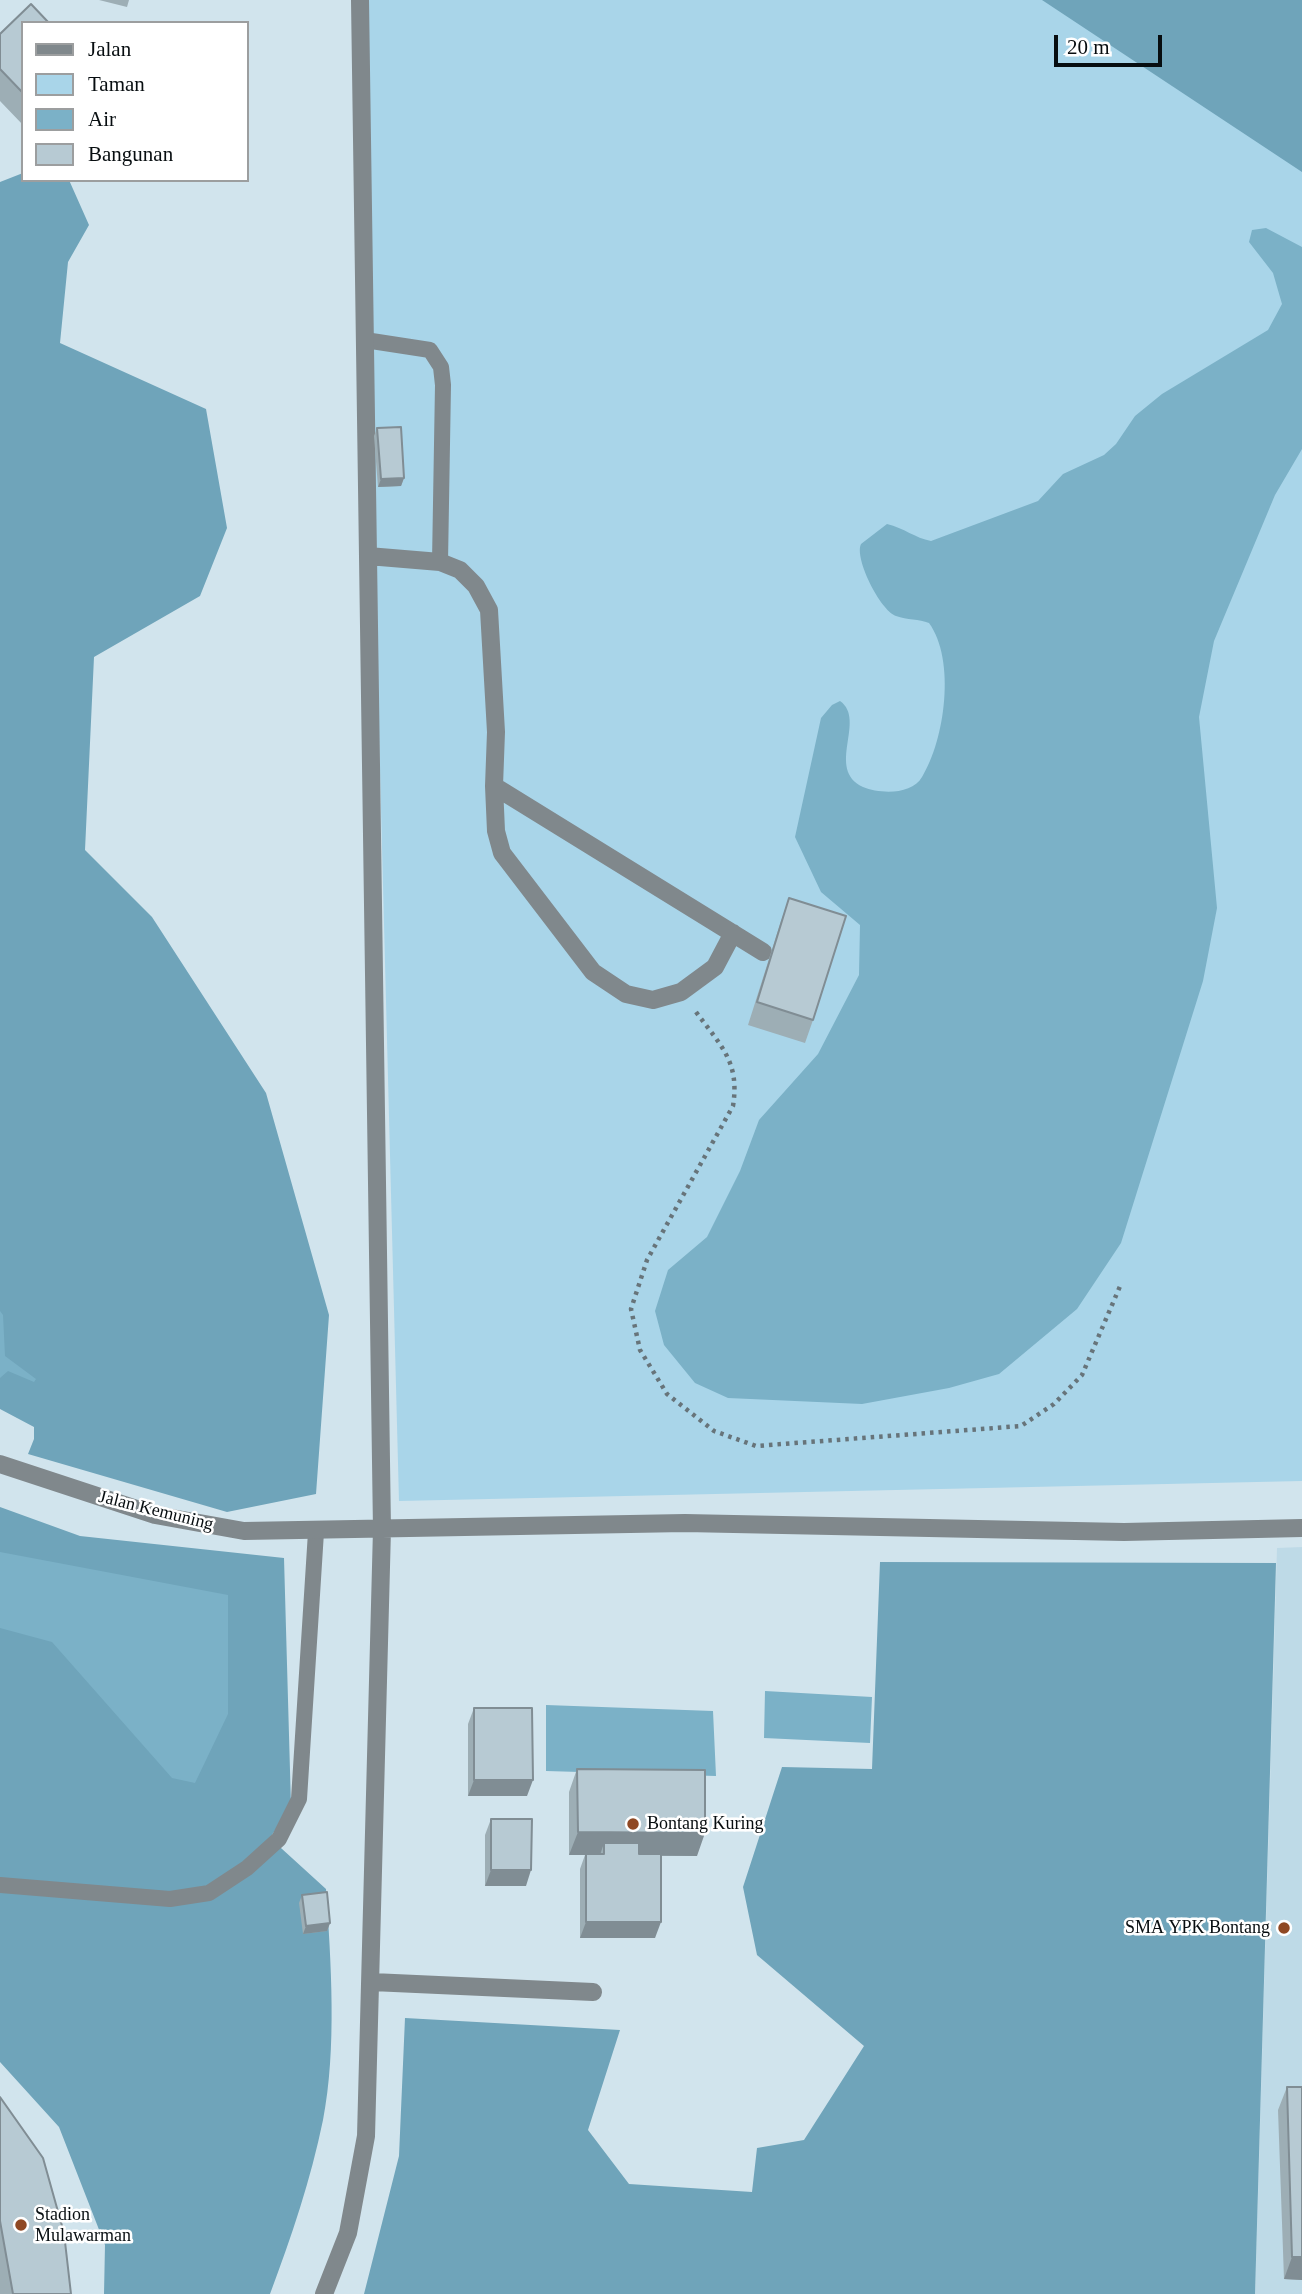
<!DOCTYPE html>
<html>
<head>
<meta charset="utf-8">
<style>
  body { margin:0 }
  #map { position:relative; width:1302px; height:2294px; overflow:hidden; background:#d1e4ed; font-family:Georgia,serif }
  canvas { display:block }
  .legend { position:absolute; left:21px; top:21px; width:228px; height:161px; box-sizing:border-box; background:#fff; border:2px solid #9c9e9f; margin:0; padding:9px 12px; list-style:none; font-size:21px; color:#070d10 }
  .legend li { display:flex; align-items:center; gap:14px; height:35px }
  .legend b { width:35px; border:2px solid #9c9e9f }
  .scale { position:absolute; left:1054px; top:35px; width:108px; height:32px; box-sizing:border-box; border:4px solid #070d10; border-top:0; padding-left:9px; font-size:21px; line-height:24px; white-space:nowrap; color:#070d10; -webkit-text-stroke:5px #fff; paint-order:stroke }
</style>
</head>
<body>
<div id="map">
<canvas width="1302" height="2294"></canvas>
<ul class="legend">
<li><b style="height:9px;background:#80888c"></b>Jalan</li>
<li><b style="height:19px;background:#a9d5e9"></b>Taman</li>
<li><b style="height:19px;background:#7bb1c7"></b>Air</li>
<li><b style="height:19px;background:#b7cad3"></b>Bangunan</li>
</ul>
<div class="scale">20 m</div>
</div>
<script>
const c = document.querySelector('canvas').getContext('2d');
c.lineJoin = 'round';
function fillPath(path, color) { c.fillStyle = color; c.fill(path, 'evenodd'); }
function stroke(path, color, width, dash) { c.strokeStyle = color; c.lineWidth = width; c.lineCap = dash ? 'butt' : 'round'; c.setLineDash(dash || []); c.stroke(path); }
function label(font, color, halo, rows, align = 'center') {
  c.font = font + ' Georgia,serif'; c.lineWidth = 5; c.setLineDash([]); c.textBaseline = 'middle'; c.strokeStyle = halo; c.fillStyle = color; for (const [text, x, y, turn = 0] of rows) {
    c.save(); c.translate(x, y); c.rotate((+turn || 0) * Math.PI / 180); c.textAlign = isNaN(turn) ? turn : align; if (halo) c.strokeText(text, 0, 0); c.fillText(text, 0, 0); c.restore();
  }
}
fillPath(new Path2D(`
  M1302 1547V2294H1255L1277 1548Z`), '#bedae7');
fillPath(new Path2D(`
  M360 0H1048L1302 171V1481L399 1501Z`), '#a9d5e9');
fillPath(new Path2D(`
  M1042 0H1302V172Z
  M23 173V180H69L89 225 68 262 60 343 206 409 227 528 200 596 94 657 85 850 152 917 266 1093 329 1315 316 1494 227 1512 28 1454 34 1439V1427L0 1409V182Z
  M0 1507 80 1536 284 1558 291 1806 270 1838 326 1889C331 1961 337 2049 323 2120 311 2179 291 2238 270 2294H104L105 2245 59 2127 0 2062Z
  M880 1562 1276 1563 1255 2294H364L399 2156 405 2018 620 2030 588 2130 629 2184 752 2192 757 2148 804 2140 864 2046 757 1955 743 1887 782 1767 872 1769Z`), '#6fa4ba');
fillPath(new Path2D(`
  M1266 228 1302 247V449L1275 495 1214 641 1199 717 1217 908 1203 981 1121 1243 1077 1309 999 1374 949 1388 862 1404 728 1398 695 1383 664 1345 655 1311 668 1270 707 1237 740 1171 759 1120 818 1054 859 975 860 925 821 892 795 837 821 718 832 705 840 701C867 720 825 769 863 787 880 794 912 795 922 777 945 740 956 660 929 623 919 619 907 620 896 616 880 610 854 558 861 544L887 524C904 528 915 538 931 541L1038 501 1063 474 1104 455 1116 444 1135 416 1162 394 1268 330 1282 304 1273 273 1249 242 1252 230Z
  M0 1311 3 1315 5 1356 36 1379 34 1382 8 1371 0 1378Z
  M0 1552 228 1595V1714L195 1783 172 1778 52 1642 0 1628Z
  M765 1691 872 1697 870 1743 764 1738Z
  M546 1705 713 1711 716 1776 546 1771Z`), '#7bb1c7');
stroke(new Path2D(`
  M696 1012C721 1046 740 1062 733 1106L647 1260 631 1309 640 1350 667 1394 714 1431 756 1446 1021 1426 1054 1404 1082 1375 1121 1284`), '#67747a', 4.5, [3.5, 5]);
stroke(new Path2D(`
  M365 340 430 350 441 367 443 385 440 562
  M0 1885 170 1899 209 1893 247 1868 279 1839 299 1799 316 1532`), '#80888c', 16);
stroke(new Path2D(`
  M368 556 440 562 460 570 476 586 489 610 496 732 494 786 763 952
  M494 786 496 831 502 853 593 972 626 994 653 1000 681 992 715 967 733 933
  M0 1464 155 1515 244 1531 685 1523 1124 1532 1302 1528
  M372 1982 593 1992
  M324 2294 348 2233 366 2136 382 1529 360 0`), '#80888c', 18);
fillPath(new Path2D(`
  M99 0H129L127 7Z
  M23 23V125L0 101V34Z
  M377 428 404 478 401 486 378 487 374 436Z
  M789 898 813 1020 805 1043 748 1025 781 921Z
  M474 1708 527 1796H468V1724Z
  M577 1769 697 1856H661L655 1938H580V1869L585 1855H569V1792Z
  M491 1819 526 1886H485V1835Z
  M302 1895 330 1923 327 1931 303 1934 299 1903Z
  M1287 2087H1302V2280L1284 2279 1278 2110Z
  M0 2097 71 2294H0Z`), '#9daeb5');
fillPath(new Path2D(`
  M404 478 401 486 378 487 381 479Z
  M474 1780H533L527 1796H468Z
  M578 1832 705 1833 697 1856 604 1855V1843L600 1855H569Z
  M491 1870H531L526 1886H485Z
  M586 1922H661L655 1938H580Z
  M330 1923 327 1931 303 1934 306 1926Z
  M1292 2257H1302V2280L1284 2279Z`), '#808d94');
const building = new Path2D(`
  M31 4 49 23H23V93L0 69V34Z
  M401 427 404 478 381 479 377 428Z
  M789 898 846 916 813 1020 757 1002Z
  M474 1708H532L533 1780H474Z
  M577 1769 705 1770V1833L578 1832Z
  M491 1819H532L531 1870H491Z
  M604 1843H639V1854H661V1922H586V1854H604Z
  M327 1892 330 1923 306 1926 302 1895Z
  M1287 2087H1302V2257H1292Z
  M0 2097 43 2158 64 2233 71 2294H13L0 2221Z`);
fillPath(building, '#b7cad3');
stroke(building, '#808d94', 2);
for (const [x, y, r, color] of [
  [633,1824,7,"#8f4823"],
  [1284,1928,7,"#8f4823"],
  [21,2225,7,"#8f4823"]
]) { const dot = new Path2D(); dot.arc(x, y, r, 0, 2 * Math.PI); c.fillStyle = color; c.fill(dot); stroke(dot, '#fff', 2.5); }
label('18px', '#070d10', '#fff', [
  ["Jalan Kemuning",156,1511,14]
]);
label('18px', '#070d10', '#fff', [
  ["Bontang Kuring",647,1824],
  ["SMA YPK Bontang",1270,1928,"right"],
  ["Stadion",35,2215],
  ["Mulawarman",35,2236]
], 'left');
</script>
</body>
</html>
